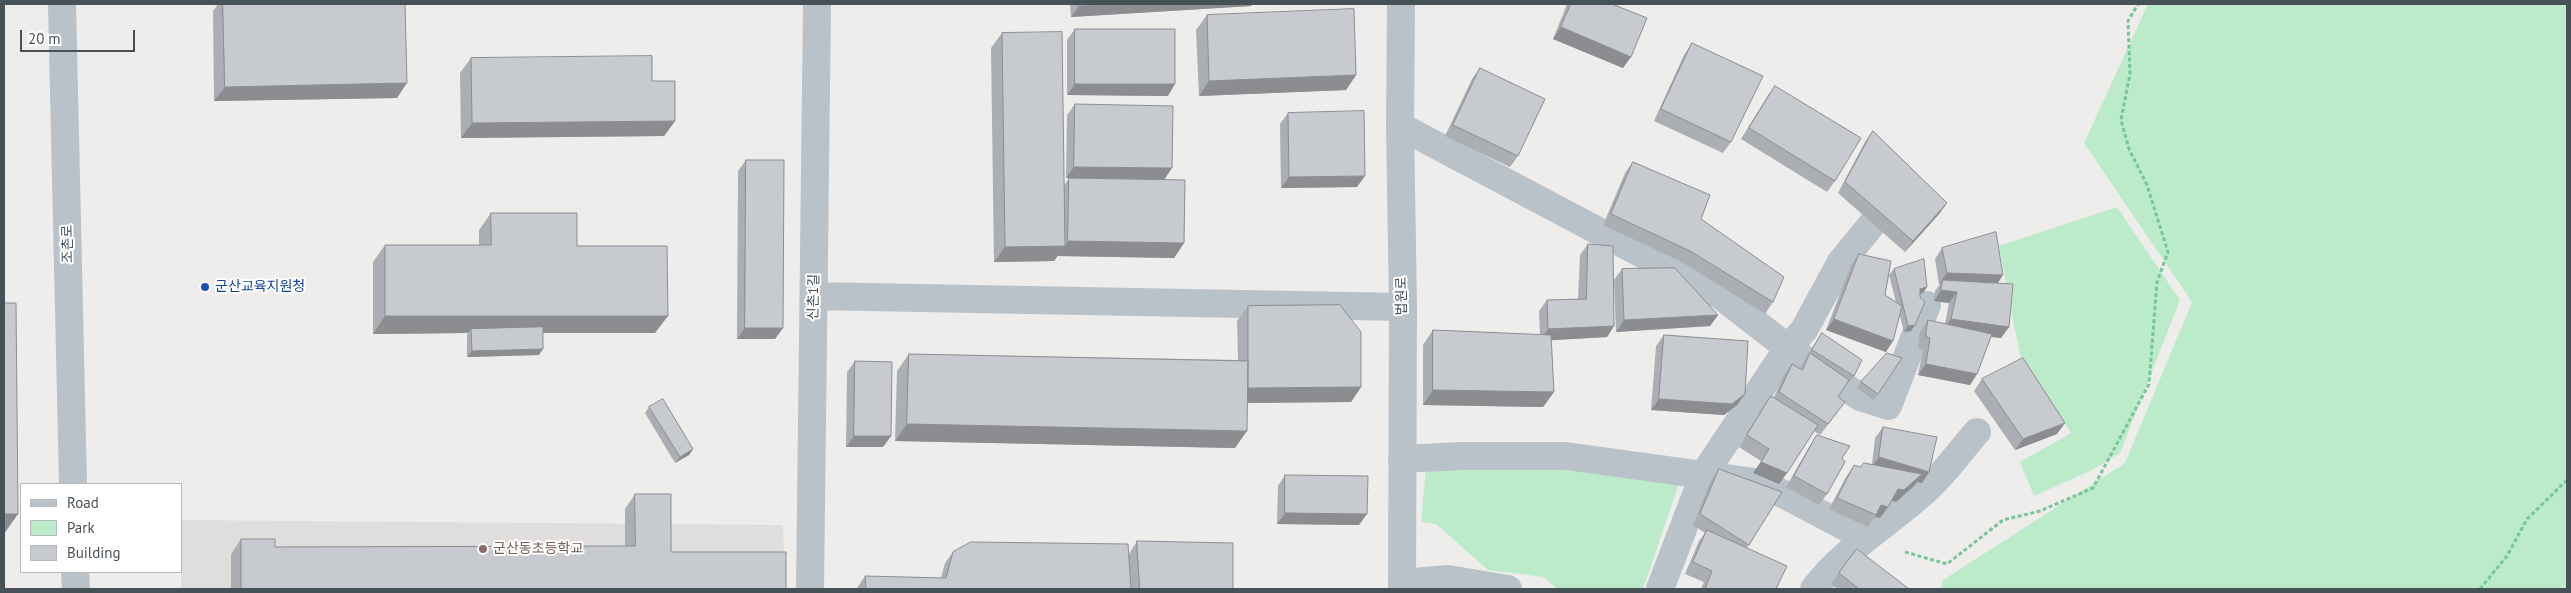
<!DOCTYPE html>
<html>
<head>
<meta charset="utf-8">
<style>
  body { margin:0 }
  #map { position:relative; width:2571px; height:593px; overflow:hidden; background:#efecec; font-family:"PT Sans",sans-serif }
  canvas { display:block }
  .frame { position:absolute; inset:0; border:5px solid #465158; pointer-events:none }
  .legend { position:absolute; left:20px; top:483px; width:162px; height:90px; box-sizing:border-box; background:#fff; border:1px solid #b5b9bc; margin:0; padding:6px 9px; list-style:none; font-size:15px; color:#465158 }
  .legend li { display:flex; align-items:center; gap:10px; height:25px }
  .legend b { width:25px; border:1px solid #b5b9bc }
  .scale { position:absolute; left:20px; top:30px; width:115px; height:22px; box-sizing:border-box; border:2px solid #465158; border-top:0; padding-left:6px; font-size:15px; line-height:18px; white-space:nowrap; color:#465158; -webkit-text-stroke:4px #fff; paint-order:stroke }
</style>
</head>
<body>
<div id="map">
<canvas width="2571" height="593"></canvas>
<div class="frame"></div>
<ul class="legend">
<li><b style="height:6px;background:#b8c2c8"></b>Road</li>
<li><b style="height:14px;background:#bcebca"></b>Park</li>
<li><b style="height:14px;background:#c7cacf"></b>Building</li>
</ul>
<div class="scale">20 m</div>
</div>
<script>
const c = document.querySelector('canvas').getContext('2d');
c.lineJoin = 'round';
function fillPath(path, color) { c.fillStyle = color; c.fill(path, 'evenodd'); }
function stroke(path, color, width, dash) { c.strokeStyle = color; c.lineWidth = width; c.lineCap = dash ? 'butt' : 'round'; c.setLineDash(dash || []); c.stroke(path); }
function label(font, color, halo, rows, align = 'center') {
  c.font = font + ' "PT Sans","Noto Sans KR",sans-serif'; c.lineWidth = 4; c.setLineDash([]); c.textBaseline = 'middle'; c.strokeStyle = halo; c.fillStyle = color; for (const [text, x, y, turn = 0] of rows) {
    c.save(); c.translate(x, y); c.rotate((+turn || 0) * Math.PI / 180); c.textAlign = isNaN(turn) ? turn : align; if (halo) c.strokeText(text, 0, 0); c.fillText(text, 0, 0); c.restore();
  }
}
fillPath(new Path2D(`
  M181 520 783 525 785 589H181Z`), '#e0dddd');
fillPath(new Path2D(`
  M2148 4H2567V589H1941L1943 580 2125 463 2192 302 2084 143Z
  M2117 207 2180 300 2120 453 2092 470 2034 496 2020 462 2071 433 2020 355 1999 246Z
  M1538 464 1679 484 1643 589H1557L1544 577 1488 570 1436 524 1421 522 1426 468Z`), '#bcebca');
stroke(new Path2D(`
  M1905 552 1947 564 2003 520 2040 511 2093 488 2149 384 2157 282 2168 252 2147 185 2129 149 2121 120 2130 74 2128 21 2138 4
  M2480 589 2507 556 2527 519 2567 480`), '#76c798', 3, [4, 2.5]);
stroke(new Path2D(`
  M62 4 73 484
  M1401 4 1400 126 1403 307 1402 589
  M1400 126 1721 296 1788 348 1804 330 1841 262 1873 223
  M814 296 1403 307
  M1402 459 1460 456H1566L1762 483 1865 537
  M75 572 76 589
  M810 589 817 4
  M1423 589 1403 583 1448 579 1508 589
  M1660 589 1704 474 1788 348 1860 397 1888 406 1927 305
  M1814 589C1845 548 1889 524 1926 490 1945 473 1960 451 1977 432`), '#b8c2c8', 28);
fillPath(new Path2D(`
  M218 4H405L397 98 214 101 213 11Z
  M1070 4H1253L1251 6 1071 17Z
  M1567 4H1612L1623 68 1553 39Z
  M1207 15 1356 75 1346 90 1199 96 1196 30Z
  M1075 29 1168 96 1067 95V40Z
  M1002 33 1064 186 1069 178H1066L1067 115 1075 104 1164 179 1184 243 1174 258 1058 256V255L1054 261 994 262 991 48Z
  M1692 43 1731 142 1723 153 1654 121 1684 55Z
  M471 58 652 81 675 121 664 136 461 138 460 73Z
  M1480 68 1518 156 1510 167 1445 136 1472 79Z
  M1775 86 1835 181 1827 192 1741 139 1767 97Z
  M1288 113 1357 187 1281 188 1280 124Z
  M1873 131 1947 203 1939 214 1905 252 1838 193 1865 142Z
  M746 160 783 328 775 339H737L738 171Z
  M1633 162 1701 219 1773 302 1765 314 1682 262 1603 225 1625 173Z
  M491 213 577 246 655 333H543L539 355 467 357V335L468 333 373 334V262L385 245H479V230Z
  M1588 244 1614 326 1607 337 1551 340 1554 392 1543 407 1423 405V345L1433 330 1540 335 1539 311 1547 300 1578 299 1580 255Z
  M1942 248 1998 283 2009 327 2001 338 1991 337 1977 374 1970 385 1918 375 1923 350 1918 348 1920 332 1928 320 1945 324 1949 303 1934 301 1935 291 1940 284H1939L1935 259Z
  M1859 254 1885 295 1896 302 1889 275 1894 269 1927 287 1923 293 1920 294 1915 325 1911 331 1904 332 1900 316 1886 352 1826 330 1851 265Z
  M1622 269 1718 315 1710 326 1616 332 1614 280Z
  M1248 306 1361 387 1351 402 1248 403 1235 448 895 441 897 371 909 354 1238 360 1237 321Z
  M1822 333 1854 376 1850 382 1849 381 1838 397 1837 413 1820 435 1814 431 1779 484 1753 473 1761 461 1739 447 1763 407 1771 396 1774 397 1784 375 1792 364 1800 369 1802 364Z
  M1664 335 1745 394 1737 405 1724 415 1651 410 1656 346Z
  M1902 358 1874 400 1857 388 1861 382Z
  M855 361 891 436 883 447H846L847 372Z
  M1982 379 2057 434 2015 450 1974 391Z
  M649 407 693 449 689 455 675 463 645 413Z
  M1883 427 1929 472 1922 483 1917 482 1914 486 1896 502 1892 501 1880 518 1875 517 1868 527 1829 509 1846 477 1854 465 1860 467 1872 464 1875 438Z
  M1817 435 1842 458 1827 494 1819 505 1786 487 1809 447Z
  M1719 469 1782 492 1747 548 1776 589H1701L1704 582 1685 574 1699 541 1705 533 1693 525 1711 480Z
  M1285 475 1359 525 1277 524 1278 486Z
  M635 494 671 552 786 589H231V554L241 539 275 547 625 546V509Z
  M1137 541 1233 589H857V588L865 576 941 578 945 563 953 552 1129 554Z
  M1839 573 1909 589H1837L1831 584Z`), '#abaeb2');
fillPath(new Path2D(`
  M1110 4H1253L1251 6 1071 17 1079 6Z
  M1561 27 1631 57 1623 68 1553 39Z
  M1356 75 1346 90 1199 96 1209 81Z
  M407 83 397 98 214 101 225 87Z
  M1075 84H1175L1168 96 1067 95Z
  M675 121 664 136 461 138 472 123Z
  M1074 167 1172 168 1164 180 1066 178Z
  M1365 176 1357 187 1281 188 1289 177Z
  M1947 203 1939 214 1905 252 1913 241Z
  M1068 241 1184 243 1174 258 1058 256Z
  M1065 246 1054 261 994 262 1005 247Z
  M1947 273 2003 275 1996 286 1943 280 1940 284H1939Z
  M1927 287 1923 293 1916 295 1920 289Z
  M1941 290 1957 292 1949 303 1934 301Z
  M1718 315 1710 326 1616 332 1624 320Z
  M385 316H668L655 333H471V329L468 333 373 334Z
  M1834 319 1893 341 1886 352 1826 330Z
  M1951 319 2009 327 2001 338 1943 330Z
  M1915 325 1911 331 1904 332 1908 326Z
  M1614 326 1607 337 1540 341 1548 329Z
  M745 328H783L775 339H737Z
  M543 349 539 355 467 357 472 351Z
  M1926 364 1977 374 1970 385 1918 375Z
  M1361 387 1351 402 1238 403 1248 388Z
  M1433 390 1554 392 1543 407 1423 405Z
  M1745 394 1737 405 1724 415 1651 410 1659 399Z
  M2065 423 2057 434 2015 450 2023 439Z
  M907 424 1247 431 1235 448 895 441Z
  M854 436H891L883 447H846Z
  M693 449 689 455 675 463 680 457Z
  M1879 457 1929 472 1922 483 1917 482 1914 486 1896 502 1890 500 1871 468Z
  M1761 462 1787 473 1779 484 1753 473Z
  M1881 505 1888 507 1880 518 1875 517Z
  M1285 513 1367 514 1359 525 1277 524Z
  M4 514H18L4 534Z`), '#8b8d91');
const building = new Path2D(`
  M223 4H405L407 83 225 87Z
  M1079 4H1110L1079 6Z
  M1571 4H1612L1647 18 1631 57 1561 27Z
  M1354 9 1356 75 1209 81 1207 15Z
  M1075 29H1175V84H1075Z
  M1062 32 1065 246 1005 247 1002 33Z
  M1692 43 1763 76 1731 142 1661 109Z
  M652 56V81H675V121L472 123 471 58Z
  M1480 68 1545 99 1518 156 1453 125Z
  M1775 86 1861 138 1835 181 1749 128Z
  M1075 104 1173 106 1172 168 1074 167Z
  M1364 111 1365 176 1289 177 1288 113Z
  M1873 131 1947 203 1913 241 1845 182Z
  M746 160H784L783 328H745Z
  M1633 162 1710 195 1701 219 1784 277 1773 302 1690 251 1611 214Z
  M1069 178 1185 180 1184 243 1068 241Z
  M491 213H577V246H667L668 316H385V245H491Z
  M1996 232 2003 275 1947 273 1942 248Z
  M1588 244 1613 246 1614 326 1548 329 1547 300 1586 299Z
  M1859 254 1891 261 1885 295 1902 306 1893 341 1834 319Z
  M1924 259 1927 287 1920 289V297L1925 302 1915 325 1908 326 1894 269Z
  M1675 268 1718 315 1624 320 1622 269Z
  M1943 280 2013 284 2009 327 1951 319 1957 292 1941 290Z
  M4 303H16L18 514H4Z
  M1340 305 1361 332V387L1248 388V306Z
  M1928 320 1992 334 1977 374 1926 364 1930 338 1926 336Z
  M543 327V349L472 351 471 329Z
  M1433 330 1551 335 1554 392 1433 390Z
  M1822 333 1862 360 1854 376 1812 350Z
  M1664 335 1748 341 1745 394 1732 404 1659 399Z
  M1810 353 1849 380 1838 397 1845 402 1828 424 1779 392 1792 364 1802 370Z
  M1887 353 1902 358 1878 394 1861 382Z
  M909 354 1248 361 1247 431 907 424Z
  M2023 358 2065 423 2023 439 1982 379Z
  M855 361 892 362 891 436H854Z
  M1771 396 1818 425 1787 473 1761 462 1769 449 1747 435Z
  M663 399 693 449 680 457 649 407Z
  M1883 427 1937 437 1929 472 1879 457Z
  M1817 435 1850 446 1842 458 1845 462 1827 494 1794 476Z
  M1864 463 1922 474 1904 490 1898 489 1888 507 1881 505 1876 515 1837 498 1854 465 1860 467Z
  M1719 469 1782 492 1749 545 1700 514Z
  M1285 475 1368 476 1367 514 1285 513Z
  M635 494H671V552H786V589H241V539H275V547L635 546Z
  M1707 530 1787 566 1776 589H1705L1712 571 1693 562Z
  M1137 541 1233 543V589H1140Z
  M971 542 1128 544 1131 589H866L865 576 946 578 953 552Z
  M1857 549 1909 589H1859L1839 573Z`);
fillPath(building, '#c7cacf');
stroke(building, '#8b8d91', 1);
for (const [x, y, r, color] of [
  [205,287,5,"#1a4fb4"],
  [483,549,5,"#8d6e63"]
]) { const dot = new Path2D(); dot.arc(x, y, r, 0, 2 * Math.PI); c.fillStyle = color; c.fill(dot); stroke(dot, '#fff', 2); }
label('14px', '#465158', '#fff', [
  ["조촌로",68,244,-91],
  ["법원로",1402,296,-91],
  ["신촌1길",814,297,-89]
]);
label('14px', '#164399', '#fff', [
  ["군산교육지원청",215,287]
], 'left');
label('14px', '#785e54', '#fff', [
  ["군산동초등학교",493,549]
], 'left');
</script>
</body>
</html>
